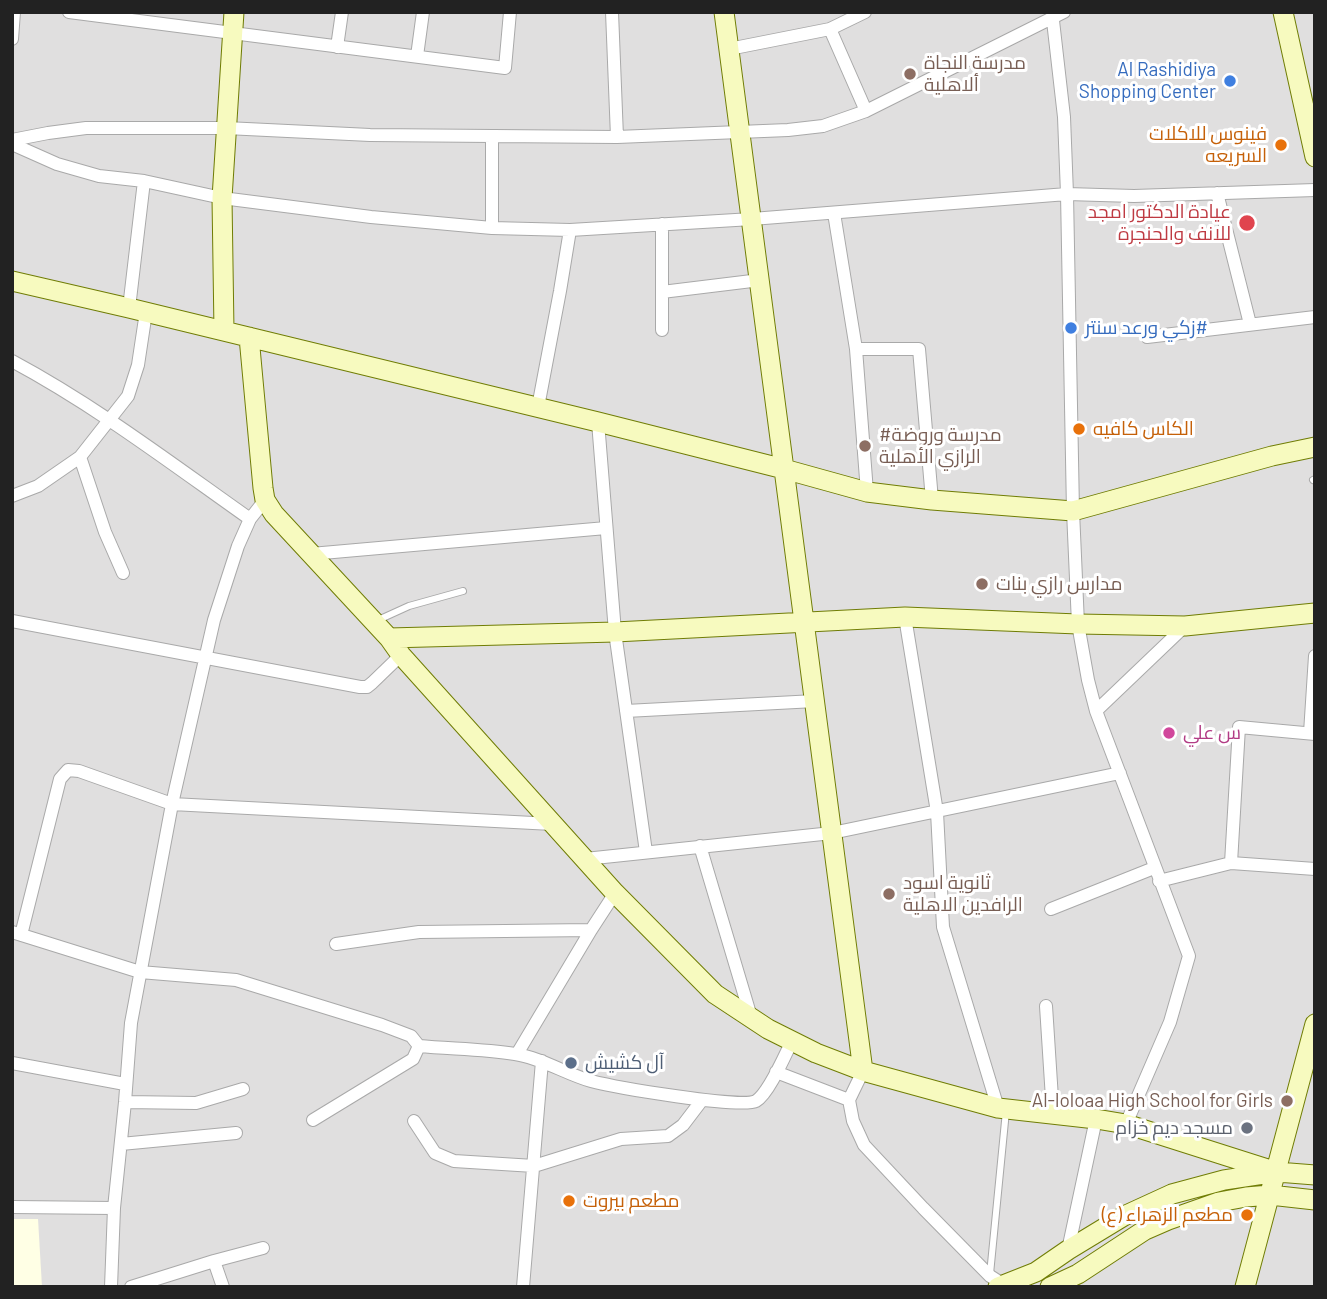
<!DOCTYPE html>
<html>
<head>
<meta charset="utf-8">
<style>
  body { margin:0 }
  #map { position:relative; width:1327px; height:1299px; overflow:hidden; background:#f2efe9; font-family:Barlow,sans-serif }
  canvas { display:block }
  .frame { position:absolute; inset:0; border:14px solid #222; pointer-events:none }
</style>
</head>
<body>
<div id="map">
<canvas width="1327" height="1299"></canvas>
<div class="frame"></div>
</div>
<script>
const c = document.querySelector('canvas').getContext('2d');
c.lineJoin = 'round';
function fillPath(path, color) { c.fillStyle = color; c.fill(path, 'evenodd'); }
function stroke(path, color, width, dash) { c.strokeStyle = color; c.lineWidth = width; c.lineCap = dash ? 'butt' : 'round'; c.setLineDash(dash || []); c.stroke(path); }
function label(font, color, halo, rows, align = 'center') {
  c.font = font + ' Barlow,Cairo,sans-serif'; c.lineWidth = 6; c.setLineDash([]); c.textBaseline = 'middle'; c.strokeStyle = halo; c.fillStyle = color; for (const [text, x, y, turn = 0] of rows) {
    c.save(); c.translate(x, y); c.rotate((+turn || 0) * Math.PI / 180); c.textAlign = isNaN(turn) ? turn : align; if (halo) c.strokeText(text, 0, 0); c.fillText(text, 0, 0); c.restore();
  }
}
fillPath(new Path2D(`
  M12 12H1315V1287H12Z`), '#e0dfdf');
fillPath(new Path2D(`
  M12 1219H38L42 1287H12Z`), '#ffffe5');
const lane = new Path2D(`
  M1313 480 1315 479
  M376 621 409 606 463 591
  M990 1274 1006 1111`);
const street = new Path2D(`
  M69 12 505 68 510 12
  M612 12 617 137
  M1052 12 1064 117 1067 194 1073 511 1078 624 1088 680 1096 711 1189 956 1170 1022 1126 1124
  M830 29 866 111
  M12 39 14 12
  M337 47 342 12
  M729 49 830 29 865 12
  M417 56 423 12
  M492 137V228
  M12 140 48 133 86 128H226L370 135 617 137 788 130 823 126 866 111 1064 12
  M12 144 57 164 99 176 144 181 222 198 371 217 492 228 570 230 752 219 1067 194 1134 196 1315 190
  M1217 193 1250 324
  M834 213 856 349 867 492
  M662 292 760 280
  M129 308 144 181
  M662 330V224
  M1147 337 1315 317
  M856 349H919L932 500
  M12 361C96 406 172 464 250 519
  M538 407 560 291 570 230
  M598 422 615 632 646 852
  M80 457 105 532 123 573
  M12 496 38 486 80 457 128 396 138 365 146 312
  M311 554 606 528
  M905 617 937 812 943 927 998 1108
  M12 621 360 687H367L372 683 401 655
  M626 711 815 701
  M1096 711 1185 626
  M1310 733 1315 656
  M700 846 751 1017
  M585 859 832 833 1120 773
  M1231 863 1239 727 1315 734
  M1159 881 1231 863 1315 869
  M1051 909 1154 868
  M12 932 140 972 236 980 382 1025 411 1036 419 1046C451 1049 484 1049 515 1054 542 1058 566 1074 591 1081 614 1087 741 1109 756 1101 769 1093 785 1055 792 1041
  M21 935 60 779 68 770 79 771 172 804 552 824
  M336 944 419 932 591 930
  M1046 1006 1053 1114
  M517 1054 591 930 615 893
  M12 1063 125 1084
  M776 1072 849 1100 853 1121 864 1145 923 1208 990 1276 1004 1285
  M849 1100 863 1071
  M125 1102 196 1103 243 1089
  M313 1120 413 1059 419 1046
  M414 1121 435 1153 454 1161 534 1166 621 1139 668 1136 683 1125 702 1100
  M121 1144 236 1133
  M12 1207 114 1208
  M1068 1250 1096 1119
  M214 1261 223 1287
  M111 1287 114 1208 125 1102 131 1023 172 804 214 620 238 546 250 519 265 500
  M131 1287 214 1261 263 1248
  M523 1287 542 1061`);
const secondary = new Path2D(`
  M724 12 863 1071
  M1283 12 1315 157
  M12 281 129 308 598 422 784 469 867 492 932 500 1073 511 1272 456 1315 447
  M224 331 222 198 234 12
  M249 337 263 488 265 500 274 514 389 638 401 655 615 893 715 994 768 1029 816 1053 863 1071 998 1108 1096 1119 1126 1124 1277 1172
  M389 638 615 632 905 617 1078 624 1185 626 1315 613
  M998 1287 1036 1272 1068 1250 1124 1216 1172 1194 1224 1180 1277 1172 1315 1175
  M1050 1287 1078 1274 1145 1230 1168 1220 1219 1202 1246 1197 1270 1195 1315 1200
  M1245 1287 1315 1024`);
stroke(lane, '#a9a9a9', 8);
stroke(street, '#a9a9a9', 14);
stroke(secondary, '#707d05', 21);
stroke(lane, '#fff', 6);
stroke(street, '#fff', 12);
stroke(secondary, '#f7fabf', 19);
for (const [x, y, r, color] of [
  [910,74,7,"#8d6e63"],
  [1230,81,7,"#3f7fe0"],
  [1281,145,7,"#e8710a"],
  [1247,223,9,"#e0444e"],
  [1071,328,7,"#3f7fe0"],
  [1079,429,7,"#e8710a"],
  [865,446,7,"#8d6e63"],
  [982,584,7,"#8d6e63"],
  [1169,733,7,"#d1479c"],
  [889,894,7,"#8d6e63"],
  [571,1063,7,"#5c6f8a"],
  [1287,1101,7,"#8d6e63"],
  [1247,1128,7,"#6b7280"],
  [569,1201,7,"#e8710a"],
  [1247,1215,7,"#e8710a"]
]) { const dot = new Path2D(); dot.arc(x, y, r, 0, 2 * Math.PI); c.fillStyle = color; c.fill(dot); stroke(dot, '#fff', 2.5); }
label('19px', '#785e54', '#fff', [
  ["مدرسة النجاة",924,63],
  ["ألاهلية",924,85],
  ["#مدرسة وروضة",879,435],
  ["الرازي الأهلية",879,457],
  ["مدارس رازي بنات",996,584],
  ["ثانوية اسود",903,883],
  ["الرافدين الاهلية",903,905],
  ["Al-loloaa High School for Girls",1273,1101,"right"]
], 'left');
label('19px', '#366cbe', '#fff', [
  ["Al Rashidiya",1216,70],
  ["Shopping Center",1216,92],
  ["زكي ورعد سنتر#",1085,328,"left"]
], 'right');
label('19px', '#c56008', '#fff', [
  ["فينوس للاكلات",1267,134],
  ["السريعه",1267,156],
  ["الكاس كافيه",1093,429,"left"],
  ["مطعم بيروت",583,1201,"left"],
  ["مطعم الزهراء (ع)",1233,1215]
], 'right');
label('19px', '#be3a42', '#fff', [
  ["عيادة الدكتور امجد",1231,212],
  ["للانف والحنجرة",1231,234]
], 'right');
label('19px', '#b23c85', '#fff', [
  ["س علي",1183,733]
], 'left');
label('19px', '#4e5e75', '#fff', [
  ["آل كشيش",585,1063]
], 'left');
label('19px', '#5b616d', '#fff', [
  ["مسجد ديم خزام",1233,1128]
], 'right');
</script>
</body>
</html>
